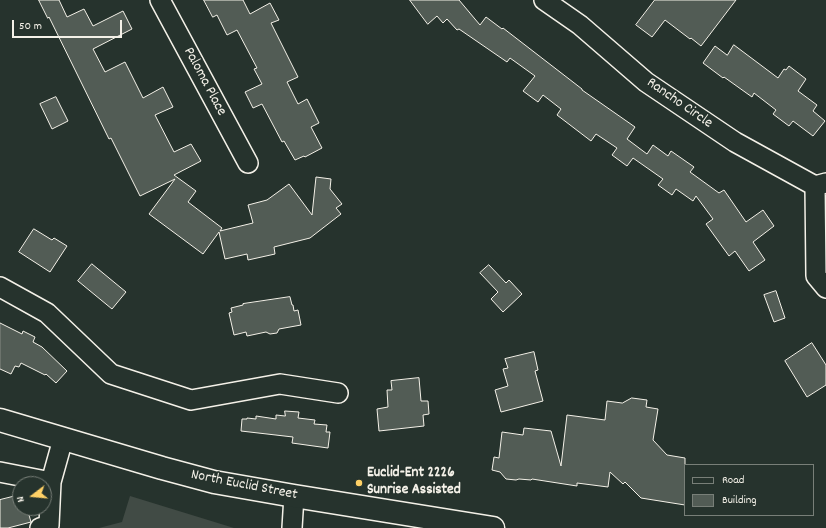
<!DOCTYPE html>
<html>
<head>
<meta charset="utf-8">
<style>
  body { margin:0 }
  #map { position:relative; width:826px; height:528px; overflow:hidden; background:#26332d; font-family:Dekko,sans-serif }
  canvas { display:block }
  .legend { position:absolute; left:684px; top:464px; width:130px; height:52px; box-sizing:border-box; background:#26332d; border:1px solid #787f78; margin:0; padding:5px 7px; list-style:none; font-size:12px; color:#f4f1e8 }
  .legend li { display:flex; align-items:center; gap:8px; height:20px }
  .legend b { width:20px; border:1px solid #787f78 }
  .north { position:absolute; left:12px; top:476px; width:40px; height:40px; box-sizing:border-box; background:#26332d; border:1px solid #787f78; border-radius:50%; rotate:254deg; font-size:11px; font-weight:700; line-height:16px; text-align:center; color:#f4f1e8 }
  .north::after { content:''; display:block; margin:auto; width:14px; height:18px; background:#ffd166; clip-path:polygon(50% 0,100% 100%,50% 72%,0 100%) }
  .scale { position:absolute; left:12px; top:20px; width:110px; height:18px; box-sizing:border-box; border:2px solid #f4f1e8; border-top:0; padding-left:5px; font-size:12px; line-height:14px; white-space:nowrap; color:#f4f1e8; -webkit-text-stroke:3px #26332d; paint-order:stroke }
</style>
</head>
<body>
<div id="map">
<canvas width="826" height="528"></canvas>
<ul class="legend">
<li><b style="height:5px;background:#26332d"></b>Road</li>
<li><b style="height:11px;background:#525c55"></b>Building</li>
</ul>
<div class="north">N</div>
<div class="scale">50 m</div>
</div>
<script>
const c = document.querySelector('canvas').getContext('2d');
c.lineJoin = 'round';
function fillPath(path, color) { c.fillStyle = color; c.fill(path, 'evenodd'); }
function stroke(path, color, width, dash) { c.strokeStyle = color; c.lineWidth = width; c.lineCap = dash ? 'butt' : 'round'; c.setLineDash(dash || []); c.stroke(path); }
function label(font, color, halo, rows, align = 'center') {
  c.font = font + ' Dekko,sans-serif'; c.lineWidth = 3; c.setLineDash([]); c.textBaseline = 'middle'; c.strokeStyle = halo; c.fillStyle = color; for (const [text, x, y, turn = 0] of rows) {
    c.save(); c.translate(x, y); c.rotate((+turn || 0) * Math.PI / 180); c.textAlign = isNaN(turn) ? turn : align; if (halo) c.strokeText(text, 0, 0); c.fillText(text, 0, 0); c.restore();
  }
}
fillPath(new Path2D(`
  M130 496 234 528H99L122 522Z`), '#414b45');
const building = new Path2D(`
  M39 0H59L67 17 84 9 93 26 123 11 132 29 93 49 105 72 125 62 143 98 163 87 173 107 155 115 174 152 191 144 201 161 174 175 196 191 188 202 222 228 220 231 253 223 248 205 267 200 289 184 312 215 316 177 331 179 330 189 342 204 336 208 341 214 310 238 274 247 275 254 248 260 247 254 225 259 219 232 203 254 149 214 175 179 140 196 111 138 109 139 49 17 48 18Z
  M204 0H243L250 14 270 3 279 20 271 23 298 77 287 82 298 104 307 99 319 123 311 127 322 148 305 157 304 156 295 160 284 141 282 142 262 104 253 108 245 92 262 84 254 69 257 68 237 30 227 35 217 15 213 17Z
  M410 0H459L480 25 486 17 502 29 503 28 582 89V90L635 127 627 139 647 154 653 145 668 156 671 151 694 167 690 172 719 193 724 190 746 222 763 210 774 226 753 242 765 260 749 271 735 251 729 256 706 224 713 219 696 196 693 201 676 189 672 195 658 185 663 179 633 158 627 166 612 155 617 148 596 134 591 141 557 115 561 109 543 95 538 102 523 91 535 76 510 58 507 62 459 29 457 30 447 19 443 23 437 16 428 24Z
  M655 0H736L701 46 691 38 690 39 665 20 652 37 636 25Z
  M734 45 778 78 784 69 786 70 789 66 806 79 798 91 817 105 813 111 825 121 813 136 793 121 789 126 773 114 776 110 754 93 752 97 724 77 723 78 703 63 715 46 727 55Z
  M56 97 68 121 52 129 40 104Z
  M34 229 52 240 54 238 67 246 50 272 19 252Z
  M92 264 126 292 112 309 78 281Z
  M489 265 506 283 509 280 522 294 503 312 491 299 498 292 480 273Z
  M776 291 785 318 774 322 764 295Z
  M290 297 292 305H293L294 311 298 310 301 325 279 329 277 333 270 334 266 332 247 336 246 332 234 335 229 313 232 312 231 308 243 305V304Z
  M0 323 22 334 23 331 35 337 33 342 42 347 67 371 56 383 46 374 45 375 21 363 19 367 15 366 11 374 0 369Z
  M812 343 826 365V385L807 397 785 361Z
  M534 352 538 370 535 371 543 401 501 412 495 390 508 386 503 369 508 368 505 359Z
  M419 378 421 401H428L429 414 423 415 424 426 379 431 377 409 388 407 387 390H392L391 381Z
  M632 398 647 400 646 407 658 409 653 440 667 455 685 458V505L641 498 625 482 623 484 610 472 608 487 577 483V486L532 479 531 480 519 479 516 480 506 479 500 472 492 470 494 457 499 458 502 432 523 435 524 428 551 431 561 466 567 415 605 420 607 401 622 403Z
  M285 411 299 412 298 418 315 420 314 424 327 425 326 432H330L328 448 292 443 293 437 241 431 242 419H247V418L256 419V416L276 419V415L285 416Z
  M20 495V508H27L31 522 8 528H0V500Z`);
fillPath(building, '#525c55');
stroke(building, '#f4f1e8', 1);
const minor = new Path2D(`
  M160 0 248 163
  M544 0 580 25 646 82 735 142 815 186 826 183
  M815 186 816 276 826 288
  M0 287 47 313 111 374 191 400 280 384 338 393
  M0 472 51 482 49 525 40 528
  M51 482 63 439
  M292 528 294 496`);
const major = new Path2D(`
  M0 420 162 468 214 482 294 496 493 528`);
stroke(minor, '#f4f1e8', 22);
stroke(major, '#f4f1e8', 25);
stroke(minor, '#26332d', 19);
stroke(major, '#26332d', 22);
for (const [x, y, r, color] of [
  [359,483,4,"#ffd166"]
]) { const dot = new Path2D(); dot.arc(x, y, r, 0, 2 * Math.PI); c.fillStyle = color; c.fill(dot); stroke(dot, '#26332d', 1.5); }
label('15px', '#f4f1e8', '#26332d', [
  ["Paloma Place",204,82,62],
  ["Rancho Circle",679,104,35],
  ["North Euclid Street",244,486,11]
]);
label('bold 15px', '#f4f1e8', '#26332d', [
  ["Euclid-Ent 2226",367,474],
  ["Sunrise Assisted",367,491]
], 'left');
</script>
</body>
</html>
